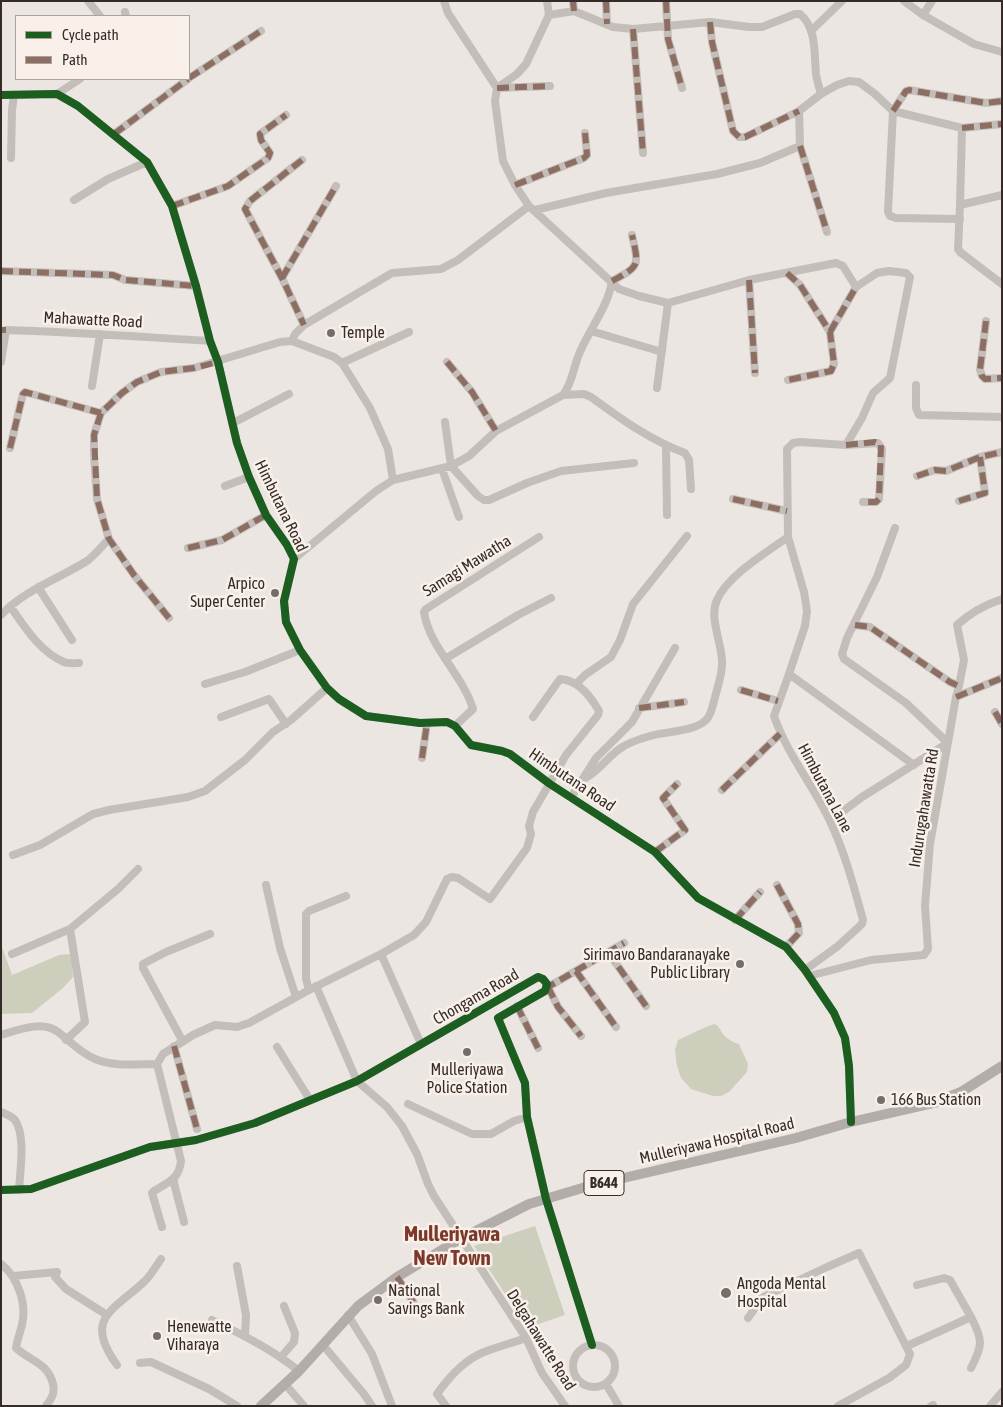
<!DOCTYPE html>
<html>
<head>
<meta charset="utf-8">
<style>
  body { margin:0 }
  #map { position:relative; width:1003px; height:1407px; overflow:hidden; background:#ebe6e1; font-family:"Asap Condensed",sans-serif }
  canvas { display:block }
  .frame { position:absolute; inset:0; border:2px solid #352c29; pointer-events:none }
  .legend { position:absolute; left:15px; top:15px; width:175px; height:65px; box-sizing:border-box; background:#f8f0e9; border:1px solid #aaa29c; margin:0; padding:6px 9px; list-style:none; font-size:15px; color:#352c29 }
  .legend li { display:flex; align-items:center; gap:10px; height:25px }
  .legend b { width:25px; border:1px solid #aaa29c }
</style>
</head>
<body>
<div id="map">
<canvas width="1003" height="1407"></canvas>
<div class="frame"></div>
<ul class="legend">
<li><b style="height:6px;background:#1b5e20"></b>Cycle path</li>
<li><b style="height:6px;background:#8d6e63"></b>Path</li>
</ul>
</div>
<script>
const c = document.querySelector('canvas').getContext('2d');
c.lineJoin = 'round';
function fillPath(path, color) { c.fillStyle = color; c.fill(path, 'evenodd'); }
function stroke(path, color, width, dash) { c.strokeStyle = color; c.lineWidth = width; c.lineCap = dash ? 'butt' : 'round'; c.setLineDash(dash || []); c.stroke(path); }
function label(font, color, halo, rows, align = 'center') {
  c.font = font + ' "Asap Condensed",sans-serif'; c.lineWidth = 5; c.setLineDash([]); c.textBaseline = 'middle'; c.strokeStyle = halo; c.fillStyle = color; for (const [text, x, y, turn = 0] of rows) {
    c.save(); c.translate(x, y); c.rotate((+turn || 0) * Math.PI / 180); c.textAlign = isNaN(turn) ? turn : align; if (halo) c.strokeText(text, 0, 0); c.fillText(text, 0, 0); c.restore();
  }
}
fillPath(new Path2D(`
  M1 944 12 975 59 955 71 954 73 977 63 988 32 1013 1 1014Z
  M715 1024C720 1027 720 1030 723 1034 728 1040 733 1042 739 1044L748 1064 747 1072 729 1092 721 1096H713L691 1089 681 1078 677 1066 675 1050 678 1040 708 1026Z
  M535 1226 565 1315 527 1328 474 1246Z`), '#cdcfbc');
stroke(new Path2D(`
  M88 1 100 16
  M444 1 448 13 497 88 495 101 503 161 515 185 529 206 619 289 639 296 668 303 749 280 836 263 843 266 856 287
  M547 1 549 15
  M573 1 574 11
  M606 1 607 24
  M666 1 668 39 682 88
  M904 1 923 15 974 44 1002 52
  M125 12 126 16
  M923 15 932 1
  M710 22 712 42 733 131 739 137H745L799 111
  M633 29 643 153
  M811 31 842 1
  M189 78 261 31
  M497 88 517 74 526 64 549 15 574 11 613 27 633 29 710 22 749 27H762L795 14H800C817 28 814 54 816 74 817 81 819 87 821 94
  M497 88 550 86
  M57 94 80 79
  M1 95 57 94 78 106 147 162 172 206 196 286 210 341 218 362 237 443 249 477 266 515 287 545 294 559 284 601 286 622 300 650 327 688 339 699 366 716 420 723 447 722 455 726 471 745 502 751 510 754 550 784 655 852 698 898 786 947 805 970 834 1013 845 1038 849 1066 851 1122
  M962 128 1002 124
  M114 134 188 79
  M800 146 827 232
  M11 158 12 110 14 95
  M302 160 250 201 245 209 282 278 304 325
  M515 185 584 158 587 155 585 133
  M74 200 108 179 147 162
  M960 205 958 249 960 252 1002 284
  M172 206 228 186 268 158 270 153 261 140 260 134 286 115
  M535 210 606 193 717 174 760 163 800 146 799 111 821 94 837 85 849 81 859 82 875 94 893 111 962 128 960 205 1002 195
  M960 219 896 218 890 216 888 212 893 111 906 91 909 90 986 103 1002 101
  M1 271 113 275 125 280 196 286
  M787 273 800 285 830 332 834 364 831 371 788 380
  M282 278 336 186
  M749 280 755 373
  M612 281C640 266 639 266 632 235
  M986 321 980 370 982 376 985 379 1002 378
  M591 331 662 352
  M830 332 856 287 877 273 889 271 906 273 910 277 890 378 873 393 862 418 846 445
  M292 341 334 357 342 363 370 408 388 449 393 480
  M1 362 6 330C74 332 142 337 210 341
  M447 362 472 392 496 431
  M342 363 409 332
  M916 385V408L919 415 1002 417
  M92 386 100 334
  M657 388 668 303
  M563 395 584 394 591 397C621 419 650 440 685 453L689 460 691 489
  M445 422 451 466 478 496 484 500H489L527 483 561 471 634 463
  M233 423 289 394
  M666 446 667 515
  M10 448 23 394 25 392 101 413
  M442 469 459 517
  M917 476 935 470 946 471 980 457 1002 452
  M225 486 249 477
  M733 499 787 511
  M959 501 985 493 980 457
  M188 548 222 540 266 515
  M294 559 376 491 393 480 451 466 469 456 496 431 563 395C573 382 573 367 580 352 590 328 608 307 612 281
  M38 587 72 640
  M10 606C24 626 40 652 64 662 68 664 74 663 79 663
  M1 615C25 590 58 579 87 561 95 555 102 546 109 539
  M169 618 134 575 109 539 97 499 94 456V435L101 413 122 393 137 382 161 372 194 368 280 342 292 341 295 334 304 325 392 273 441 269 458 260 529 206
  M855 625 870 627 950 682 959 686
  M445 659 518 615 551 598
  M789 674 914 765
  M205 684 245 672 300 650
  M576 684 585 675 611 657 620 640 633 604 687 536
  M741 690 778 701
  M956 697 1002 678
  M639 708 684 702
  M995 712 1002 724
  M221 717 269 699 286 724
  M455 726 473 709C463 675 429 647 424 612L426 609 539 537
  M422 758 427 723
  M584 779C599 771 605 760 618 750 627 743 639 739 650 736 666 731 696 732 707 719 712 713 713 704 715 697 718 685 723 673 722 660 721 641 709 617 717 600 727 576 767 552 788 537
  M722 790 780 734
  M572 796 596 758 632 722 675 648
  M830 821 862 797 948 743 906 703 844 659 842 654 847 638 877 577 895 528
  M655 852 685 830 663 798 677 784
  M13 855 40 845 93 814 109 810 188 797 205 791 245 760 273 732 291 720 327 688
  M266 885 280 948 296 997
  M777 885 798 924 799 933 786 947
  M735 920 760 892
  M70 929 118 889 138 869
  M608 952 646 1006
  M12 954 70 929 85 1022 66 1040
  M381 954 421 1044
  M805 970 838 946 862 924 863 920C854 887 845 853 830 821 813 785 787 754 774 716L789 674 805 626 807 611 804 592 788 537 787 449 793 443 800 442 846 445 878 443 882 449 879 499 876 502H863
  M576 971 616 1027
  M809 976 871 960 924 955 928 949 925 906 930 844 956 697 959 686 964 660 957 625C971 612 984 605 1002 599
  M316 986 357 1081 387 1107 402 1126 417 1154 428 1184 434 1196 526 1338 542 1373 565 1406
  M548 987 558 1007 581 1036
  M309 990 306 979V914L309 911 346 896
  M545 991 548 987 624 943
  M517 1006 538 1048
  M1 1035C18 1030 42 1020 58 1032 70 1041 80 1053 95 1059 114 1067 137 1064 157 1064
  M182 1040 143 968V964L166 952 210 934
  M174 1046 197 1129
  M277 1047 310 1100
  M408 1104 472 1134H491L514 1121 527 1117
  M1 1112C6 1114 12 1116 15 1120 26 1136 20 1171 19 1190
  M174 1178V1183L184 1222
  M1 1190 31 1189 150 1147 196 1140 255 1123 357 1081 538 977 543 979 547 984 545 991 498 1018 525 1083 527 1117 546 1199 592 1345
  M162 1227 152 1193 154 1191C169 1182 179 1179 181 1161L157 1064 163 1054 193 1035 215 1025 237 1027 249 1023 309 990 381 954 414 935 426 922 447 879 452 877 458 878 490 899 527 848 531 834 529 826 533 812 566 755 598 715 599 711C591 697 579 680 560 679L533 717
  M1 1264C18 1277 27 1304 22 1325 20 1333 17 1340 16 1348 30 1361 48 1363 53 1384 55 1393 52 1398 46 1406
  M237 1266 246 1315 245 1336
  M13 1276 57 1272 55 1277 66 1289 107 1315
  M397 1277 414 1303
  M917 1285 944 1278 950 1280 971 1317
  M348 1315 372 1354 392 1406
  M748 1318 762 1298 765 1296 827 1267 859 1253 910 1354 906 1365 889 1378 838 1406
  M212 1320C243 1335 273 1350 299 1371
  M573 1366a21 21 0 1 1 42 0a21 21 0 1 1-42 0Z
  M323 1345 364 1394 372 1406
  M907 1346 971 1317C983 1340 983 1345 971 1368
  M281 1357 294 1342 295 1333 284 1306
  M140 1363 151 1362 209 1389 237 1406
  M117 1365C83 1318 113 1311 145 1281 151 1275 156 1266 161 1259
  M285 1384 304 1406
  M606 1384 619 1406
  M446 1406 437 1394C449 1377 464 1360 484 1352 497 1347 512 1343 526 1338
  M931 1406 933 1405
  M990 1406 1002 1392`), '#c4beba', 8);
stroke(new Path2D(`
  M261 1406 299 1371 358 1306 397 1277 460 1239 529 1204 589 1186 796 1138 851 1122 934 1103 961 1092 1002 1066`), '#b3ada9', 10);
stroke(new Path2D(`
  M573 1 574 11
  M606 1 607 24
  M666 1 668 39 682 88
  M710 22 712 42 733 131 739 137H745L799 111
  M633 29 643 153
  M189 78 261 31
  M497 88 550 86
  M893 111 906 91 909 90 986 103 1002 101
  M962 128 1002 124
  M114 134 188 79
  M800 146 827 232
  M302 160 250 201 245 209 282 278 304 325
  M515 185 584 158 587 155 585 133
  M172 206 228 186 268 158 270 153 261 140 260 134 286 115
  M1 271 113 275 125 280 196 286
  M787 273 800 285 830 332 834 364 831 371 788 380
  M282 278 336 186
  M749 280 755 373
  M612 281C640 266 639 266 632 235
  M986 321 980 370 982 376 985 379 1002 378
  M1 330H6
  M830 332 856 287
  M447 362 472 392 496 431
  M846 445 875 442 881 445 879 499 876 502H863
  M10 448 23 394 25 392 101 413
  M917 476 935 470 946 471 980 457 1002 452
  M733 499 787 511
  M959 501 985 493 980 457
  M188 548 222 540 266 515
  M169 618 134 575 109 539 97 499 94 435 101 413 122 393 137 382 161 372 194 368 218 362
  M855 625 870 627 950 682 959 686
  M741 690 778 701
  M956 697 1002 678
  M639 708 684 702
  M995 712 1002 724
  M422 758 427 723
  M722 790 780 734
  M655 852 685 830 663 798 677 784
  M777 885 798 924 799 933 786 947
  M735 920 760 892
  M608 952 646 1006
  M576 971 616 1027
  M548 987 558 1007 581 1036
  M545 990 548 987 624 943
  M517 1006 538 1048
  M174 1046 197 1129
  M397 1277 414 1303`), '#8d6e63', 6, [12, 6]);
stroke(new Path2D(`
  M1 95 57 94 78 106 147 162 172 206 196 286 210 341 218 362 237 443 249 477 266 515 287 545 294 559 284 601 286 622 300 650 327 688 339 699 366 716 420 723 447 722 455 726 471 745 502 751 510 754 550 784 655 852 698 898 786 947 805 970 834 1013 845 1038 849 1066 851 1122
  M1 1190 31 1189 150 1147 196 1140 255 1123 357 1081 538 977 543 979 547 984 545 991 498 1018 525 1083 527 1117 546 1199 592 1345`), '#1b5e20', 8);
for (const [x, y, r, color] of [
  [331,333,5,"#756d69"],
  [275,593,5,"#756d69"],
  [740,964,5,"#756d69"],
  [467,1052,5,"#756d69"],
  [881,1100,5,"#756d69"],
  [726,1293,6,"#756d69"],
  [378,1300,5,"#756d69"],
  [157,1336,5,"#756d69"]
]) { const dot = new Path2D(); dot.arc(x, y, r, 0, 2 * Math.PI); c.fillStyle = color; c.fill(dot); stroke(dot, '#f8f0e9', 2); }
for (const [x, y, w] of [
  [604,1183,40]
]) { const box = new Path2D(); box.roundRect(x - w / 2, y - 12.5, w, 25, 4); c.fillStyle = '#f8f0e9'; c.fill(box); stroke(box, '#352c29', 1); }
label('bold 15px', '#352c29', null, [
  ["B644",604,1183]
]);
label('16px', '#352c29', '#f8f0e9', [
  ["Mahawatte Road",93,320,3],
  ["Himbutana Road",281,506,64],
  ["Samagi Mawatha",467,566,-32],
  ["Himbutana Road",572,780,34],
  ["Himbutana Lane",825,788,62],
  ["Indurugahawatta Rd",924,808,-81],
  ["Chongama Road",476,997,-30],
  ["Mulleriyawa Hospital Road",717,1141,-13],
  ["Delgahawatte Road",541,1340,58]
]);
label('16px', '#352c29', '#f8f0e9', [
  ["Temple",341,333],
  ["Arpico",265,584,"right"],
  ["Super Center",265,602,"right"],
  ["Sirimavo Bandaranayake",730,955,"right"],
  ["Public Library",730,973,"right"],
  ["Mulleriyawa",467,1070,"center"],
  ["Police Station",467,1088,"center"],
  ["166 Bus Station",891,1100],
  ["Angoda Mental",737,1284],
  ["Hospital",737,1302],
  ["National",388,1291],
  ["Savings Bank",388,1309],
  ["Henewatte",167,1327],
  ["Viharaya",167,1345]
], 'left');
label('bold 21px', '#7c382a', '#f8f0e9', [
  ["Mulleriyawa",452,1234],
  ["New Town",452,1258]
]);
</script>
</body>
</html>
